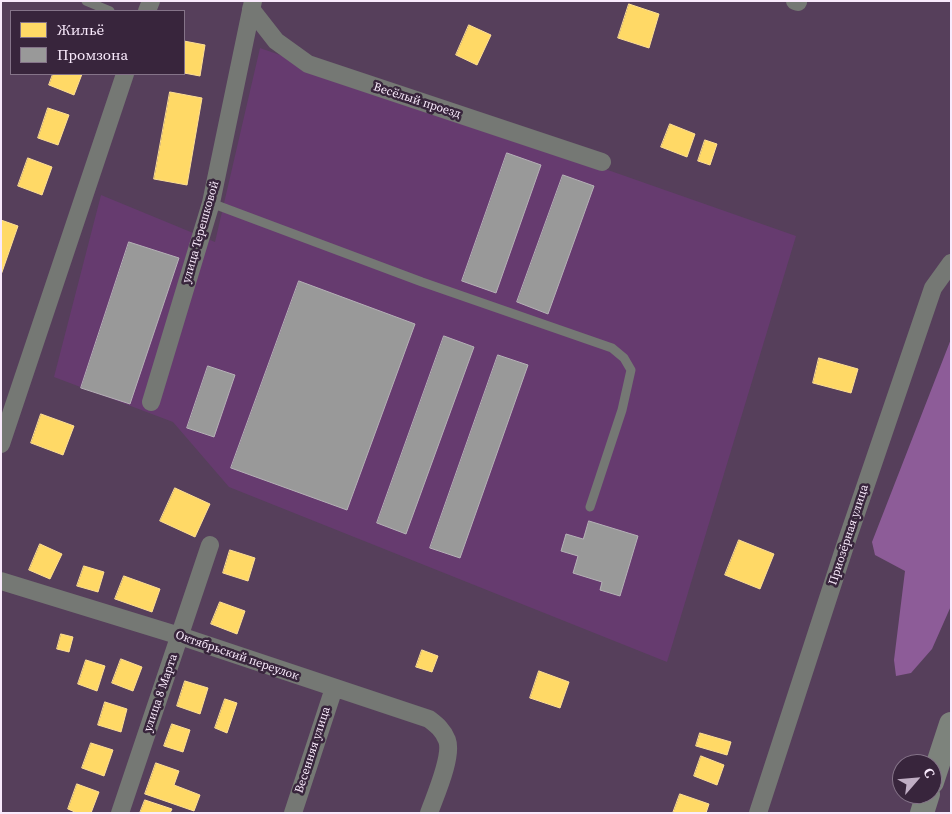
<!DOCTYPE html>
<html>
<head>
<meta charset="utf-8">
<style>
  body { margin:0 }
  #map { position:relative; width:952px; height:814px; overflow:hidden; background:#563f5b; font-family:"Source Serif 4",serif }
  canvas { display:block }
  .frame { position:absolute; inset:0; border:2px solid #f9eafc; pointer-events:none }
  .legend { position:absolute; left:10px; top:10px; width:175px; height:65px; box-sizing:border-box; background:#38253c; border:1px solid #857489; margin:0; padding:6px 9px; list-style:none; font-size:15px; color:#f9eafc }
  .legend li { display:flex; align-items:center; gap:10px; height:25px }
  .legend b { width:25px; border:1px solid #857489 }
  .north { position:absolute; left:892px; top:754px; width:50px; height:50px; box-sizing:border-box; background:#38253c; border:1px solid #857489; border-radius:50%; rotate:63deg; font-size:14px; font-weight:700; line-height:20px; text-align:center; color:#f9eafc }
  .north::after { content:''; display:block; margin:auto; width:18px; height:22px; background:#c0aec4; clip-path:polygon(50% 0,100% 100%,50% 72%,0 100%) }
</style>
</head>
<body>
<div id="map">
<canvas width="952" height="814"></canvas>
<div class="frame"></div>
<ul class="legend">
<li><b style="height:14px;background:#ffd966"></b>Жильё</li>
<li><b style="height:14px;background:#999"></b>Промзона</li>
</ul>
<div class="north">С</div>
</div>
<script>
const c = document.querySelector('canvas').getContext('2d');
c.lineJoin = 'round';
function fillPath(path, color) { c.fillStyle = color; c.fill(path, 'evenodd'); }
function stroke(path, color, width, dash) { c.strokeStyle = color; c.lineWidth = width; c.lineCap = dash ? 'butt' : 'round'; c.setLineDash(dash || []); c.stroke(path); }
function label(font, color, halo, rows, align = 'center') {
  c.font = font + ' "Source Serif 4",serif'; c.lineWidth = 5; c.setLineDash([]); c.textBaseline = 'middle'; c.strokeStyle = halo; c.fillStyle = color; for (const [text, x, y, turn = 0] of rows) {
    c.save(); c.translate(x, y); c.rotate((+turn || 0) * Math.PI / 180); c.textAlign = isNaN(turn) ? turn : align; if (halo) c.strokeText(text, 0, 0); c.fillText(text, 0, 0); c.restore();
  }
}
fillPath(new Path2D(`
  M260 48 796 236 667 662 229 487 173 422 54 377 101 195 215 242Z`), '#663b6f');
fillPath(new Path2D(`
  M951 339V606L932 649 911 673 896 676 894 660 905 571 875 555 872 542Z`), '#8d5c98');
const homes = new Path2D(`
  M629 4 659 14 649 48 618 38Z
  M469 25 491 35 477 65 456 55Z
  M184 41 205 45 200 76 184 73Z
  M53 74H82L74 95 49 85Z
  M170 92 202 98 187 185 154 179Z
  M48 108 69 115 58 145 38 138Z
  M670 124 695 134 687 157 661 147Z
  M705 140 717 144 710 165 698 161Z
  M28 158 52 167 42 195 18 186Z
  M1 220 18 226 1 275Z
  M819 358 858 369 851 393 813 383Z
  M41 414 74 426 63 455 31 443Z
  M175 488 210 504 195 537 160 521Z
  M739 540 774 554 760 589 725 575Z
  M40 544 62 554 50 579 29 570Z
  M230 550 255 558 248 581 223 573Z
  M84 566 104 572 98 592 77 586Z
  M124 576 160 589 152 612 115 599Z
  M220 602 245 611 237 634 211 624Z
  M61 634 73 637 69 652 57 649Z
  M422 650 438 656 432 672 416 667Z
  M121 659 142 667 133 691 112 683Z
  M86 660 105 666 97 691 78 684Z
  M539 671 569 682 560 708 530 698Z
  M185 681 208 688 200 714 177 706Z
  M225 699 237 703 227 733 215 728Z
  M105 702 127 709 121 732 98 725Z
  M172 724 190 730 183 752 164 746Z
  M700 733 731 742 727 755 696 746Z
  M91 743 113 750 104 776 82 768Z
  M701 756 724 765 717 785 694 776Z
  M156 763 179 771 174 785 200 795 194 811 145 794Z
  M77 784 99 792 91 813H77L68 809Z
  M680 794 709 804 706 813H673Z
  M145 800 172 809 170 813H140Z`);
fillPath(homes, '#ffd966');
stroke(homes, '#fdde93', 1);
const industry = new Path2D(`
  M507 153 541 165 496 293 462 281Z
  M563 175 594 186 548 314 517 302Z
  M129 242 179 258 130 404 81 388Z
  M299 281 415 324 347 510 231 468Z
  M444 336 474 347 406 534 377 523Z
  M498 355 528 365 460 558 430 548Z
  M208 366 235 375 214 437 187 428Z
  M589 521 638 536 620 596 600 590 602 582 573 573 578 556 561 551 566 534 583 539Z`);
fillPath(industry, '#999');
stroke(industry, '#b6b1b7', 1);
stroke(new Path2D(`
  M86 1 110 11
  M211 203 422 282 612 348 624 358 631 370 622 410 590 507`), '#757874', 9);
stroke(new Path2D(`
  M795 1 798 2
  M251 9 276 41 308 64 602 162
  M147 11 151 1
  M151 402 211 203 253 1
  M1 444 125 74
  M1 581 180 636 429 719C437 725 443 730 447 740 453 756 435 796 429 813
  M120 813 210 545
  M293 813 334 688
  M758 813 845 546 933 288 951 263`), '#757874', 18);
stroke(new Path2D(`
  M932 782 951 724
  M922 813 928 794`), '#7d837c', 24);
label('12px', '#f9eafc', '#38253c', [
  ["Весёлый проезд",417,101,18],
  ["улица Терешковой",201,232,-74],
  ["Приозёрная улица",849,535,-72],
  ["Октябрьский переулок",237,656,19],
  ["улица 8 Марта",161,693,-71],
  ["Весенняя улица",313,750,-72]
]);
</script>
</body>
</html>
